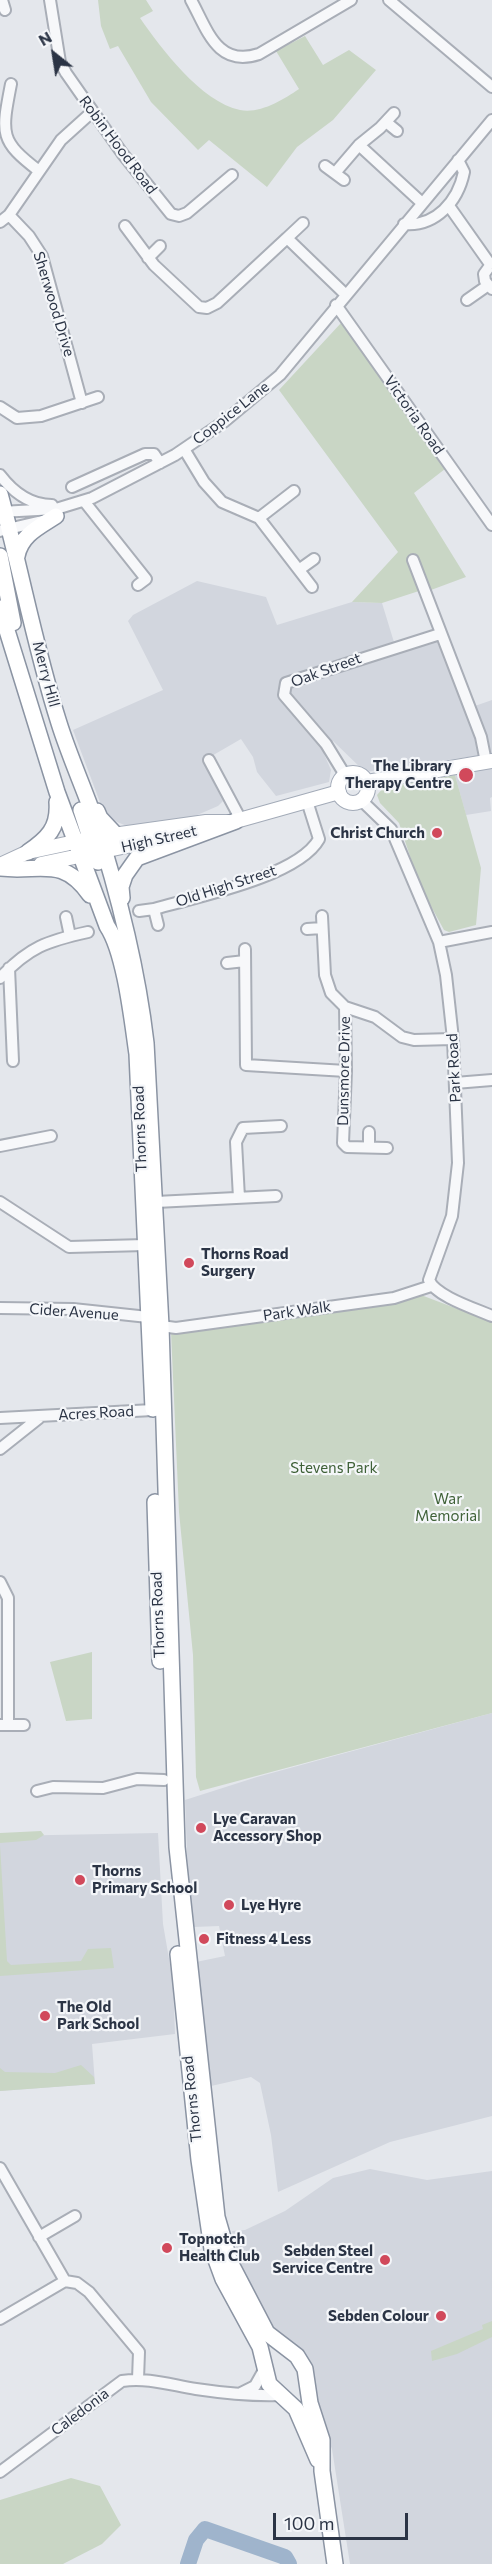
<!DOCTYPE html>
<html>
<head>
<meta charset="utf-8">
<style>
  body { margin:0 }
  #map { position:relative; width:492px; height:2564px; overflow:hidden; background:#e4e7ec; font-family:Commissioner,sans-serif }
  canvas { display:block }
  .north { position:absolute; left:24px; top:24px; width:60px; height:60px; -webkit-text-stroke:4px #f4f6f9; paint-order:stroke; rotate:330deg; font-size:16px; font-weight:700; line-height:24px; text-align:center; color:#2b3445 }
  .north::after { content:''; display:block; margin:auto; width:21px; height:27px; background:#2b3445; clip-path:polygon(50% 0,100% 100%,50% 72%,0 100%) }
  .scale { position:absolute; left:273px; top:2513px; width:135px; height:27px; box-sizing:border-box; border:3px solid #2b3445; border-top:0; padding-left:8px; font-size:18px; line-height:21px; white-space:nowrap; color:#2b3445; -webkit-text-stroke:4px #f4f6f9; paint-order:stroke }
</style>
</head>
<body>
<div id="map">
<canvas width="492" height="2564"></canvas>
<div class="north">N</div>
<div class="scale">100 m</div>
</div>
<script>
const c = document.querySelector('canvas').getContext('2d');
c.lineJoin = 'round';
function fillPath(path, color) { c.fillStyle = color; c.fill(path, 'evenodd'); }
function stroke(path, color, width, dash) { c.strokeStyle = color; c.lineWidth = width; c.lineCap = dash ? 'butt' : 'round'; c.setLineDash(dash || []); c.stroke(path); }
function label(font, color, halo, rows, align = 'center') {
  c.font = font + ' Commissioner,sans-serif'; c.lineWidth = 4.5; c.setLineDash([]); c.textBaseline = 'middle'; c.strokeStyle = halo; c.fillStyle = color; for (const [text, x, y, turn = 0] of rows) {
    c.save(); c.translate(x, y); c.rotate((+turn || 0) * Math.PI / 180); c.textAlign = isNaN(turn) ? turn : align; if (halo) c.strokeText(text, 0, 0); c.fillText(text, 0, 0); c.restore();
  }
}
fillPath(new Path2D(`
  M197 581 266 597 277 625 352 602 382 603 397 652 437 641 467 711 482 755 365 772 333 741 324 754 331 770 329 782 276 796 257 772 253 757 241 739 203 761 223 801 218 806 188 819 127 826 117 822 104 813 73 730 163 690 128 621 133 615Z
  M492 700V753L488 754 472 707Z
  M492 768V797L490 798 491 811 466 815 455 775Z
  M492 1713V2116L390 2142 278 2192 271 2135 260 2083 251 2077 211 2086 196 1962 225 1956 219 1926 194 1927 188 1880 185 1800 257 1777Z
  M158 1833 163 1924 173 1982 175 2034 92 2044 95 2084 0 2091V1836Z
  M370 2169 427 2180 492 2171V2564H350L332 2449 310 2393 243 2272 232 2231 245 2230 285 2211 333 2178Z`), '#d2d6de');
fillPath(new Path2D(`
  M98 0H146L153 11 140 18C161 48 201 102 240 110 260 114 283 100 299 89L276 51 305 36 323 65 349 50 376 70 333 120 297 147 267 187 209 140 198 150 151 102 118 46 110 49 101 26Z
  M341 323 445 469 414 493 466 577 431 590 419 561V591L382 603 352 602 398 552 279 390Z
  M455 775 481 868 476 925 449 932 444 930 420 886 399 823 380 803 377 795 384 787Z
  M421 1295 492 1322V1713L200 1791 196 1777 193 1655 179 1512 171 1332 392 1301Z
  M92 1652V1719L66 1721 50 1662Z
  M41 1831 44 1835 36 1840 0 1843V1833Z
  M0 1845 7 1961 11 1965 81 1961 88 1949 111 1948 114 1968 0 1976Z
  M81 2065 94 2077 95 2084 0 2091V2068L5 2072 55 2073Z
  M492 2321V2337L457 2354 432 2361 431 2351 483 2329 482 2325Z
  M71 2478 100 2486 121 2525 102 2544 63 2564H0V2500Z`), '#c9d6c5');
stroke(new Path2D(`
  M188 2564 196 2540 205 2529 285 2557 289 2564`), '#9fb4cc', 16);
const minor = new Path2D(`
  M2 0 5 10
  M50 0 60 62 66 73 122 153 171 214 179 216 187 213 232 175
  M191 0C207 29 217 68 259 54L351 0
  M389 0 492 87
  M11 84C1 135 0 141 39 171
  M386 122 397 131
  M359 145 422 203
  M325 166 344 180
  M335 173 359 145 380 128 394 113
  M449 206 490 264
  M9 215 29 236 42 256 82 403
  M0 222 9 215 61 140 92 112
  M404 224C436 227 458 201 464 172L458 160
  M125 226 154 265 199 307 207 308 217 303 287 238 345 294
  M287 238 303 223
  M148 258 160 246
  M492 263 484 274 485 281 492 289
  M467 300 487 286
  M336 305 492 525
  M0 407 17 418 41 416 98 397
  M184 449 204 482 222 502 259 518 312 587
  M0 475C13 492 30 505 52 505
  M72 487 145 454H154L160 463
  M84 501 146 579 138 585
  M0 512 56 509 92 498 175 455 225 421 280 375 492 120
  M259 518 294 491
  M0 531 42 521
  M413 560 481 737 486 762
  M300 569 314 559
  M209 760 241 820
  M345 775 326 744 284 695 286 683 440 634
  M361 800 391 829 439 942 446 975 453 1039 458 1163 452 1216 429 1280C435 1296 476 1309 492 1316
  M154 909 158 925
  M139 911 154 909C195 897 298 877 319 839L307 801
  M322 916 325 975 331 993 345 1007 375 1017 402 1037 414 1040 453 1039
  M66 917 70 936
  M307 929 322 928
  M439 942 492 932
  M245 949 246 1065 346 1071
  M227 963 245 961
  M9 968 13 1061
  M0 978C29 947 47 941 88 932
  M345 1007 346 1071 343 1143 347 1147 387 1148
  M455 1083 492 1080
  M0 1146 51 1136
  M369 1147V1132
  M239 1198 236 1142 243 1128 281 1126
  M0 1202 69 1247 145 1245
  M156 1202 276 1196
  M0 1308 73 1309 148 1317
  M161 1326 176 1328 394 1298 431 1286
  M0 1418 153 1410
  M0 1449 39 1418
  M0 1582 8 1598V1725
  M0 1725H24
  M37 1791 53 1787 103 1788 137 1779 164 1780
  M0 2168 65 2281
  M39 2237 75 2216
  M65 2281 77 2283 89 2292 139 2352 138 2379
  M0 2319 65 2281
  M241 2393 255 2386 264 2370
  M0 2472 122 2381C147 2377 171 2385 196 2389 223 2393 252 2396 280 2395`);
const major = new Path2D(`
  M338 788a15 15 0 1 1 30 0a15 15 0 1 1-30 0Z
  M367 782 492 761
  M225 824 339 792
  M106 836 206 822H229
  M41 864 189 833
  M0 865 28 852 84 840`);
const highway = new Path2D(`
  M0 494C21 570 35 648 59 723 69 755 83 786 94 817 118 891 137 966 146 1043L161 1326 177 1847 217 2217 230 2262 267 2333 297 2356 305 2369 310 2403 322 2440V2471L335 2564
  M0 556 13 623
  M17 556C21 535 39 527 56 516
  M0 608 57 792 107 926C125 953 132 1020 137 1054L153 1409
  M81 810 98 862
  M97 811 100 818 115 834
  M28 852C47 839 59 828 57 802
  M0 868C40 873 62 855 90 895
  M122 898 121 887 125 875 137 858 236 821
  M155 1502 160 1661
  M178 1954 199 2160 212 2249 223 2279 260 2347 269 2384 296 2409 318 2460`);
stroke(minor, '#a9aeb7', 14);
stroke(major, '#a3abb8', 16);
stroke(highway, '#8b94a3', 18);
stroke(minor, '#f7f8fa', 10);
stroke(major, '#fff', 14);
stroke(highway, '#fff', 15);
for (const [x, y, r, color] of [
  [466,775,8,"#d1495b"],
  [437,833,6,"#d1495b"],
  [189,1263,6,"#d1495b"],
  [201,1828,6,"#d1495b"],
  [80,1880,6,"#d1495b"],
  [229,1905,6,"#d1495b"],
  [204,1939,6,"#d1495b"],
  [45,2016,6,"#d1495b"],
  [167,2248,6,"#d1495b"],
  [385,2260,6,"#d1495b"],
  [441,2316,6,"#d1495b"]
]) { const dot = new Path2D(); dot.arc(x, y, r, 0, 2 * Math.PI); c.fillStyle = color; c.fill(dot); stroke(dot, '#f4f6f9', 2); }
label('15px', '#2b3445', '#f4f6f9', [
  ["Robin Hood Road",118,145,53],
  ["Sherwood Drive",54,304,73],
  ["Coppice Lane",231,413,-38],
  ["Victoria Road",414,415,55],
  ["Oak Street",326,670,-20],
  ["Merry Hill",46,674,75],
  ["High Street",159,839,-13],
  ["Old High Street",226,886,-18],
  ["Park Road",454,1068,-93],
  ["Dunsmore Drive",344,1071,-89],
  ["Thorns Road",140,1129,-92],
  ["Park Walk",297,1311,-8],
  ["Cider Avenue",74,1312,4],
  ["Acres Road",96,1413,-3],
  ["Thorns Road",158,1615,-92],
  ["Thorns Road",192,2099,-96],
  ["Caledonia",80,2412,-37]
]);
label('bold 15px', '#2b3445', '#f4f6f9', [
  ["The Library",452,766,"right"],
  ["Therapy Centre",452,783,"right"],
  ["Christ Church",425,833,"right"],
  ["Thorns Road",201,1254],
  ["Surgery",201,1271],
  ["Lye Caravan",213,1819],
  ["Accessory Shop",213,1836],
  ["Thorns",92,1871],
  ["Primary School",92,1888],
  ["Lye Hyre",241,1905],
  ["Fitness 4 Less",216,1939],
  ["The Old",57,2007],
  ["Park School",57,2024],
  ["Topnotch",179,2239],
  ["Health Club",179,2256],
  ["Sebden Steel",373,2251,"right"],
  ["Service Centre",373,2268,"right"],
  ["Sebden Colour",429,2316,"right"]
], 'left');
label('15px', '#3f6138', '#f4f6f9', [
  ["Stevens Park",334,1468],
  ["War",448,1499],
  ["Memorial",448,1516]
]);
</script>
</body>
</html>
